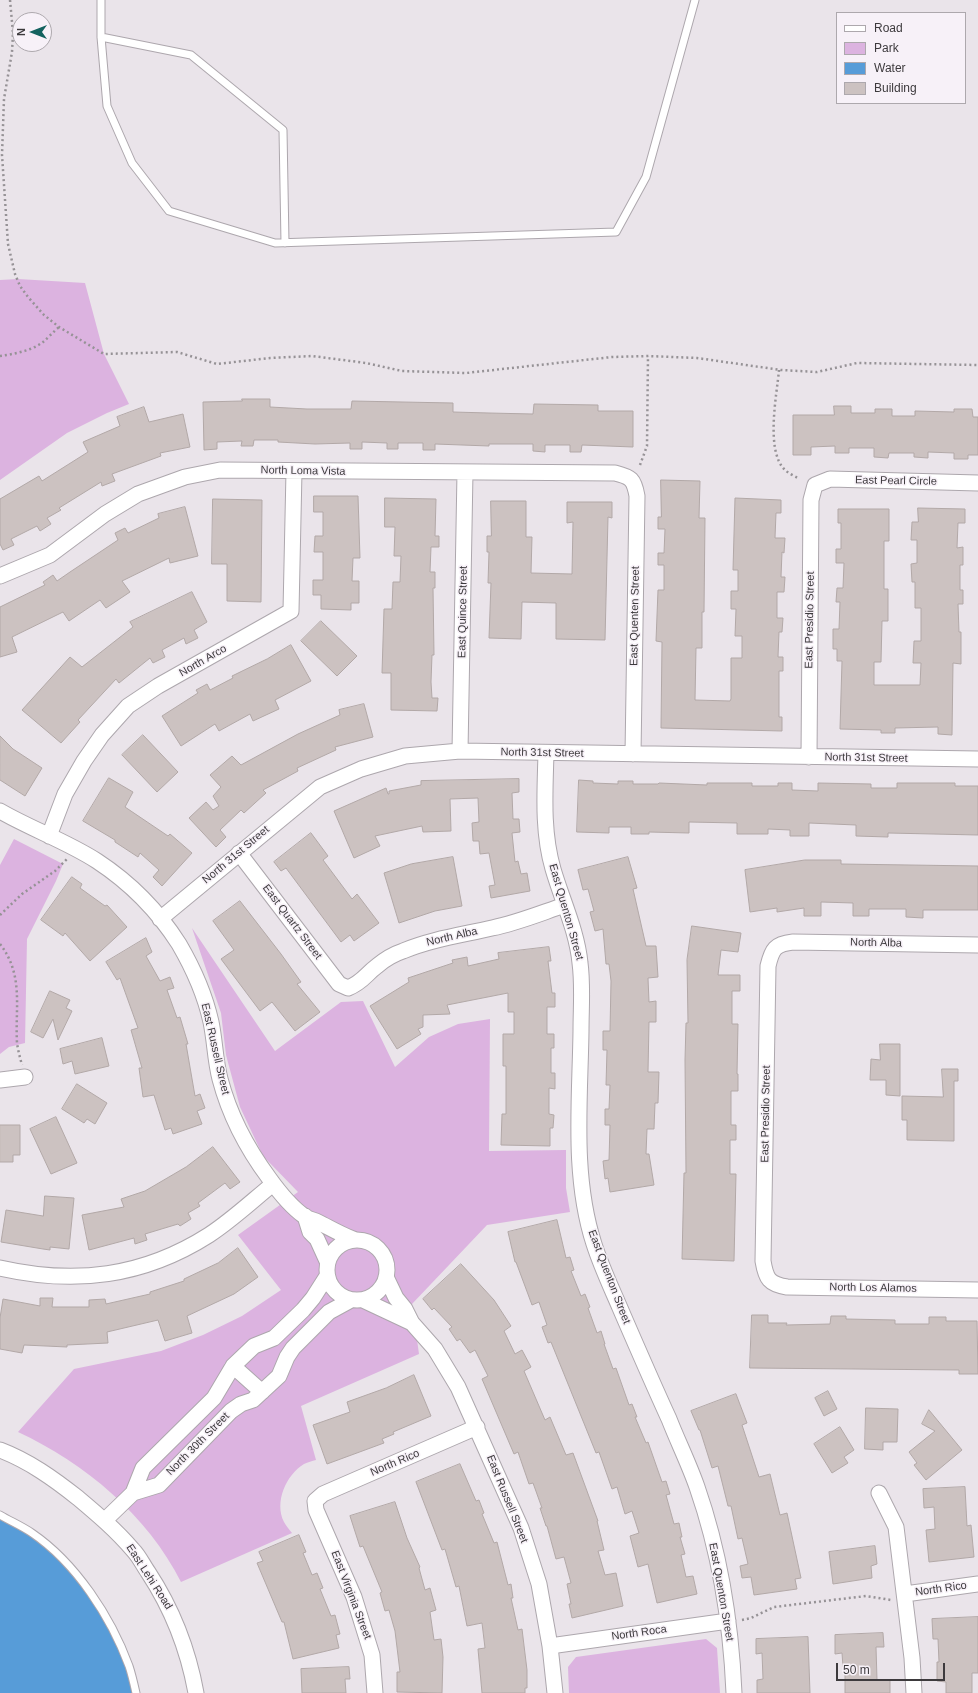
<!DOCTYPE html>
<html>
<head>
<meta charset="utf-8">
<style>
  body { margin:0 }
  #map { position:relative; width:978px; height:1693px; overflow:hidden; background:#eae4ea; font-family:Helvetica,sans-serif }
  canvas { display:block }
  .legend { position:absolute; left:836px; top:12px; width:130px; height:92px; box-sizing:border-box; background:#f7f1f8; border:1px solid #ada8ad; margin:0; padding:5px 7px; list-style:none; font-size:12px; color:#3d3a3d }
  .legend li { display:flex; align-items:center; gap:8px; height:20px }
  .legend b { width:20px; border:1px solid #ada8ad }
  .north { position:absolute; left:12px; top:12px; width:40px; height:40px; box-sizing:border-box; background:#f7f1f8; border:1px solid #ada8ad; border-radius:50%; rotate:270deg; font-size:11px; font-weight:700; line-height:16px; text-align:center; color:#3d3a3d }
  .north::after { content:''; display:block; margin:auto; width:14px; height:18px; background:#13625f; clip-path:polygon(50% 0,100% 100%,50% 72%,0 100%) }
  .scale { position:absolute; left:836px; top:1663px; width:109px; height:18px; box-sizing:border-box; border:2px solid #3d3a3d; border-top:0; padding-left:5px; font-size:12px; line-height:14px; white-space:nowrap; color:#3d3a3d; -webkit-text-stroke:3px #f7f1f8; paint-order:stroke }
</style>
</head>
<body>
<div id="map">
<canvas width="978" height="1693"></canvas>
<ul class="legend">
<li><b style="height:5px;background:#fff"></b>Road</li>
<li><b style="height:11px;background:#dcb3e0"></b>Park</li>
<li><b style="height:11px;background:#579cd8"></b>Water</li>
<li><b style="height:11px;background:#ccc2c1"></b>Building</li>
</ul>
<div class="north">N</div>
<div class="scale">50 m</div>
</div>
<script>
const c = document.querySelector('canvas').getContext('2d');
c.lineJoin = 'round';
function fillPath(path, color) { c.fillStyle = color; c.fill(path, 'evenodd'); }
function stroke(path, color, width, dash) { c.strokeStyle = color; c.lineWidth = width; c.lineCap = dash ? 'butt' : 'round'; c.setLineDash(dash || []); c.stroke(path); }
function label(font, color, halo, rows, align = 'center') {
  c.font = font + ' Helvetica,sans-serif'; c.lineWidth = 3; c.setLineDash([]); c.textBaseline = 'middle'; c.strokeStyle = halo; c.fillStyle = color; for (const [text, x, y, turn = 0] of rows) {
    c.save(); c.translate(x, y); c.rotate((+turn || 0) * Math.PI / 180); c.textAlign = isNaN(turn) ? turn : align; if (halo) c.strokeText(text, 0, 0); c.fillText(text, 0, 0); c.restore();
  }
}
fillPath(new Path2D(`
  M18 279 85 283 104 354 129 404 107 413 67 433 0 480V280Z
  M14 839 63 864 56 881 27 939 25 1043 9 1047 0 1054V865Z
  M192 928 275 1051 341 1002 363 1001 395 1067 429 1037 458 1024 490 1019 489 1151 566 1150V1188L570 1212 487 1225 412 1304 419 1354 301 1406 316 1460C312 1461 308 1462 304 1464 286 1475 274 1502 284 1522 286 1526 289 1529 292 1533L181 1582C148 1516 85 1463 18 1432L74 1369 161 1351 203 1335 242 1316 281 1290 238 1235 298 1192 263 1156 240 1107 226 1055 221 1013Z
  M706 1639 717 1648 720 1693H569L568 1667 576 1657Z`), '#dcb3e0');
fillPath(new Path2D(`
  M0 1515 32 1533 80 1579 116 1634 136 1693H0Z`), '#579cd8');
const building = new Path2D(`
  M242 399H270V407L307 409H351L352 401 453 403V412L489 413 533 414 534 404 598 405V411H633V447L582 445 581 452H570V445H545V452L533 451V444H489V446L435 444V450H423V443H398V449H387V443L362 442V449H350V443L315 444 278 442V440H254L253 446H241L242 441 217 442V449L204 450 203 402 242 401Z
  M834 406H851V413H875V409H892V416H915V411L954 412V409H972L973 417H978V455H968V459H954V453L928 452V458L914 457V453H889L888 458 874 457V448H849V453H835V446L811 447V455H793V415H834Z
  M144 407 149 422 183 414 190 447 160 453 161 456 112 474 115 481 102 486 101 482 59 508 61 510 47 518 51 524 40 531 37 526 11 539 14 545 3 550 0 544V499L39 476 42 481 88 452 83 442 120 426 117 417Z
  M661 480 700 481 699 518H705L704 612H702V648H696L695 700 730 701 731 699V658H742V636H735L736 609H731V591H738V570H733L735 498 781 500V513H776L775 538H785L784 553 782 552 781 577H785L784 592H777V618H783L782 632H779L778 657H783V671H779V717H782V731L661 728 662 642 656 641 658 590H664V565H658V553H664L665 529H658V517H661Z
  M314 496H358L360 558H353L352 581H359V603H351V610L321 609V595H313V580H323V552H314L315 536H323V512H314Z
  M385 498 436 499 435 536H439V547H431L430 572H435V588H433L434 655H432L431 682 432 698H438L437 711 391 710V673H382L384 609H392L393 582H400L401 556H394L395 527H385Z
  M213 499 262 500 261 602 227 601V564H212Z
  M491 501H526V537H532L531 573 572 574 573 522 567 523V502H612V518L608 517 605 640 556 639V603L522 602 521 639 489 638 491 583H488L489 552H487V536H491Z
  M185 507 198 556 170 563 169 558 122 581 130 592 106 608 100 600 69 621 63 612 12 637 17 652 0 657V607L45 585 43 582 53 575 57 581 70 572 118 540 115 533 125 528 128 533 159 518 158 514Z
  M918 508 965 509V523H958L957 548 963 547V565H960V590H963V604H958L959 632H961V664L953 663 952 735 938 734V727L895 728V733H881V730L840 729 842 661H837V649H833V629H839L840 602H836L837 588H843L844 563H836V549H841V523H838V509H889V541H884V589H888V621H882L881 662H874V685H920L921 663H913L914 641H921V608H915V582H912L911 564 917 563V540H911L912 522H918Z
  M192 592 207 622 194 630 198 638 186 644 184 638 162 650 165 657 153 663 150 658 119 683 116 679 78 720 80 722 61 743 22 710 70 657 82 667 133 627 130 622Z
  M321 621 357 656 337 676 301 641Z
  M291 645 311 681 275 700 279 709 253 721 250 714 219 731 215 724 181 746 162 716 198 693 196 690 207 684 210 690 233 678 232 676 267 659Z
  M364 704 373 737 335 747 336 750 297 768 298 771 263 790 266 793 244 813 241 810 220 830 226 837 216 847 189 818 206 802 213 810 219 806 213 796 221 787 210 775 232 756 241 765 298 734 340 715 339 710Z
  M143 735 178 772 157 792 122 755Z
  M0 736 13 749 42 768 25 796 0 780Z
  M109 778 133 792 125 807 168 836 170 834 192 853 162 886 153 877 159 870 140 853 138 857 115 842V840L83 821Z
  M519 779V792L512 793 513 819H519L520 832 512 833 515 862 518 861 521 874 527 873 530 891 491 898 489 886 495 885 489 853 480 854 479 841H473L472 823 479 822 478 798 450 799 451 831 423 832 422 826 375 836 380 846 354 858 334 811 386 788 388 794H389V791L421 785V781Z
  M579 780 593 781V783L618 784V781H633V784H658L659 783 707 785V783H752V786H778V783H792V790L818 791V783L871 784V788H897V783H955V786H978V835L888 833V837L856 836V825L809 823V836H790V830L768 829V834H737V823L689 822V833L649 832V834H631V827H609V833L577 832Z
  M311 833 328 856 323 860 352 899 357 894 379 923 354 941 350 935 341 942 286 868 281 871 274 862Z
  M453 857 462 906 435 911 399 923 384 873 411 864Z
  M628 857 637 888 633 889 646 946H656L658 977 648 978 649 1002 656 1001V1022H649L648 1072H659L658 1103H655L654 1129H647L646 1154H649L654 1185 610 1192 608 1178 605 1179 603 1161 609 1160 610 1125H605V1109H609L610 1085H606L607 1050H603V1031H610L611 981 609 964H606L603 929 595 931 590 912 594 911 588 889 583 890 578 870Z
  M805 860H841V864L978 866V910H923V918L906 917V909H869V916H853V903L821 902V916H804V908L777 912V908L750 912 745 870Z
  M72 877 82 884 80 888 105 906 107 905 127 927 90 961 65 933 63 936 41 920Z
  M240 901 281 954 301 982 297 984 320 1012 295 1031 272 1002 260 1011 221 959 234 950 213 921Z
  M692 926 741 933 738 952 721 950 718 975H740V991H732V1024H738L737 1074H738V1091H731V1125H736V1140H730V1174H736L734 1261 682 1259 684 1173H686L685 1060 686 1023H688L687 960Z
  M146 938 152 952 146 956 160 981 170 977 174 988 167 990 177 1018 180 1017 188 1044H186L195 1096 200 1094 205 1108 197 1111 202 1124 173 1134 171 1128 165 1130 154 1095 143 1097 139 1068H142L131 1030 138 1028 120 978 117 980 106 962Z
  M549 947 551 961H548L552 993H555V1007H547V1034H554V1048H551V1073H555V1089L549 1088V1114L554 1115 553 1128H550V1146L501 1145 502 1114H506V1066H503V1034H514V1012H508V993L447 1005 450 1014 423 1015V1027L418 1029 421 1034 397 1049 370 1006 409 982 408 978 453 963 452 960 467 957 468 966 499 959 498 953Z
  M50 991 70 1000 66 1008 72 1011 58 1040 53 1019 43 1038 31 1032Z
  M102 1038 109 1066 75 1074 72 1061 63 1064 60 1049Z
  M880 1044H900V1096L886 1095V1080H870L871 1059 880 1060Z
  M942 1069H958V1081H954V1141L907 1140V1120H902V1096L943 1097Z
  M77 1084 107 1103 95 1124 87 1119 84 1123 62 1109Z
  M56 1117 77 1163 51 1174 30 1129Z
  M0 1125H20V1155H13V1162H0Z
  M213 1147 240 1182 230 1189 225 1183 198 1203 200 1206 188 1213 191 1219 180 1226 178 1224 145 1234 147 1240 135 1244 134 1238 89 1250 82 1215 124 1207 121 1199 145 1191 186 1167Z
  M45 1196 74 1198 69 1249 50 1247V1250L43 1249 1 1242 6 1210 43 1216Z
  M557 1220 566 1258 570 1257 574 1270 571 1271 581 1296 585 1294 590 1307 588 1308 597 1333 601 1331 605 1344H604L613 1369 616 1368 629 1405 632 1404 637 1417H635L646 1443 648 1442 662 1482 666 1481 670 1494 666 1495 674 1524 679 1523 682 1537H680L685 1554 681 1555 686 1577 693 1576 697 1594 657 1603 648 1564 638 1567 630 1536 639 1533 632 1511 625 1514 617 1487 612 1489 599 1452 596 1453 551 1342 548 1343 542 1327 547 1325 539 1302 532 1305 516 1262H515L508 1232Z
  M238 1248 258 1277 234 1294 187 1316 192 1333 165 1341 158 1320 107 1332 108 1343 67 1345V1347L24 1345 22 1353 0 1349V1318L3 1299 40 1306V1298H53L52 1307H89V1300L105 1299 106 1304 150 1294V1292L184 1281V1279L218 1263Z
  M461 1264 494 1300 511 1326 504 1331 515 1354 522 1350 531 1367 524 1371 545 1420 550 1417 566 1455 573 1453 598 1521H597L604 1550 598 1551 605 1575 616 1573 623 1606 572 1618 569 1604H571L567 1584 571 1583 564 1557 556 1559 547 1526H546L540 1508H542L533 1483 529 1484 518 1452 514 1454 482 1379 488 1376 475 1350 470 1353 460 1339 457 1341 449 1329 452 1327 434 1308 432 1310 423 1299Z
  M752 1315H768V1323H787L786 1325 830 1324 831 1316H846V1319L895 1320V1324H929V1317H946V1321H977L978 1374H959V1370L750 1368Z
  M414 1375 431 1416 393 1432 394 1434 382 1439 384 1443 327 1464 313 1425 350 1412 347 1402 386 1388Z
  M828 1391 837 1409 824 1416 815 1398Z
  M736 1394 747 1423 742 1425 759 1477 770 1474 780 1515 787 1513 801 1578 795 1579 797 1589 754 1595 751 1577 742 1578 740 1566 748 1564 742 1538 738 1539 731 1506H728L718 1466 712 1468 700 1430H699L691 1411Z
  M866 1408 898 1409 897 1442H883V1450L865 1449Z
  M929 1410 962 1450 926 1480 914 1465 917 1463 909 1452 935 1431 922 1424Z
  M840 1427 854 1450 844 1457 848 1463 832 1473 814 1444Z
  M460 1464 476 1501 479 1500 484 1513 482 1514 494 1543 497 1542 508 1585 511 1584 513 1598H511L518 1630 522 1629 527 1670V1688H525V1693H482L478 1649 485 1648 482 1623 467 1626 459 1586 456 1587 445 1549 442 1550 416 1482Z
  M965 1487 967 1526 971 1525 974 1557 929 1562 926 1530 935 1529 934 1507 924 1508 923 1489Z
  M395 1502 407 1538 420 1567 419 1568 425 1590 430 1588 436 1610 430 1612 434 1640 441 1639 443 1657 442 1693 397 1692V1672H400L395 1631 389 1610 385 1611 380 1593 382 1592 363 1546 360 1547 350 1516Z
  M299 1535 306 1552 303 1553 312 1575 317 1573 323 1588 320 1589 331 1616 335 1615 340 1634 336 1635 339 1648 293 1659 284 1622H282L257 1563 263 1561 259 1552Z
  M875 1546 877 1564 871 1566 872 1578 833 1584 829 1552Z
  M978 1617V1673H972V1693H946V1682L937 1681V1662H939L938 1639H933L932 1619Z
  M883 1633 884 1647H876L877 1680H890V1693H845V1667H843L842 1653 835 1654V1635Z
  M808 1637 810 1693H757V1680L763 1679 762 1653 756 1654V1639Z
  M349 1667 350 1679H345L346 1693H302L301 1669Z`);
fillPath(building, '#ccc2c1');
stroke(building, '#b2a8a7', 1);
const lane = new Path2D(`
  M101 0V37L107 106 132 163 169 211 275 243 616 232 646 177 695 0
  M101 37 191 55 283 130 285 243
  M0 1515C10 1521 22 1526 32 1533 76 1563 111 1617 129 1666 132 1675 134 1684 136 1693`);
const street = new Path2D(`
  M0 576 50 555 105 514 138 494 185 477 220 470 615 473C631 477 634 479 637 496L633 754
  M460 751 465 472
  M546 753C545 792 542 831 553 869 562 900 577 931 580 963 583 985 581 1008 581 1031 580 1102 572 1176 594 1244 601 1266 611 1287 620 1308 636 1345 652 1382 669 1419 678 1442 689 1464 697 1487 720 1553 731 1623 734 1693
  M809 757 811 500 815 485 830 479 978 483
  M0 811C31 829 66 841 97 861 129 882 158 911 179 944 193 968 205 995 211 1022 215 1041 215 1060 220 1079 230 1117 246 1147 269 1178 279 1192 290 1206 304 1216 308 1219 314 1220 318 1222 330 1228 340 1234 353 1239
  M49 836 65 794 84 761 102 735 128 706 158 686 291 611 294 471
  M239 853 339 984 348 988C363 982 365 975 377 966 384 960 394 954 403 951 432 939 462 935 492 928 517 923 541 913 565 905
  M160 919 320 787 361 769 405 756 460 751 978 759
  M978 945 793 942C775 944 772 949 768 966L763 1261C766 1279 769 1284 787 1287L978 1290
  M0 1080 25 1077
  M305 1216 310 1232 317 1239 327 1261
  M327 1270a30 30 0 1 1 60 0a30 30 0 1 1-60 0Z
  M0 1268C75 1285 143 1277 209 1235 232 1220 252 1201 273 1184
  M386 1277 396 1298 405 1309 412 1323 435 1349 458 1387 521 1528 539 1584 550 1646 555 1693
  M363 1300 412 1323
  M233 1366 262 1392
  M0 1450C29 1461 54 1479 78 1498 97 1514 116 1530 133 1550 139 1556 143 1565 148 1572 173 1610 188 1649 196 1693
  M133 1493 159 1485 231 1411 241 1404 253 1400 279 1376 287 1357 293 1348 329 1312 351 1300
  M879 1493 896 1527 912 1658 914 1693
  M105 1520 133 1493 143 1468 214 1398 233 1366 254 1346 274 1338 303 1310 313 1298 327 1276
  M905 1594 978 1584
  M550 1646 728 1621
  M375 1693 372 1655 354 1597 316 1510 315 1501 323 1494 477 1427`);
stroke(lane, '#ada7ad', 9);
stroke(street, '#ada7ad', 17);
stroke(new Path2D(`
  M10 0 13 33 12 52 4 99 2 155 8 244 15 274 20 286 28 297 44 315 59 327 104 354 177 352 217 364 270 358 312 356 366 363 402 371 466 373 612 357 648 356 697 358 781 370 817 372 857 363 978 365
  M0 356C14 354 31 351 43 342 48 338 53 332 59 327
  M779 370C777 394 765 451 785 470 788 473 794 476 798 478
  M640 465 647 446 648 356
  M0 915 22 894 55 871 67 859
  M0 944C24 975 15 1007 17 1043 18 1050 20 1058 22 1065
  M742 1620 751 1618 774 1607 866 1596 891 1600`), '#969296', 2.5, [2, 3]);
stroke(lane, '#fff', 7);
stroke(street, '#fff', 15);
label('11px', '#3d3a3d', '#f7f1f8', [
  ["North Loma Vista",303,471,1],
  ["East Pearl Circle",896,481,1],
  ["East Quince Street",463,612,-89],
  ["East Quenten Street",635,616,-89],
  ["East Presidio Street",810,620,-89],
  ["North Arco",203,661,-30],
  ["North 31st Street",542,753,1],
  ["North 31st Street",866,758,1],
  ["North 31st Street",236,855,-40],
  ["East Quenton Street",566,912,74],
  ["East Quartz Street",292,922,53],
  ["North Alba",452,937,-13],
  ["North Alba",876,943,1],
  ["East Russell Street",215,1049,77],
  ["East Presidio Street",766,1114,-89],
  ["East Quenton Street",609,1277,69],
  ["North Los Alamos",873,1288,1],
  ["North 30th Street",198,1444,-45],
  ["North Rico",395,1463,-23],
  ["East Russell Street",507,1499,68],
  ["East Lehi Road",149,1577,57],
  ["North Rico",941,1589,-8],
  ["East Quenton Street",721,1592,80],
  ["East Virginia Street",351,1595,69],
  ["North Roca",639,1633,-8]
]);
</script>
</body>
</html>
